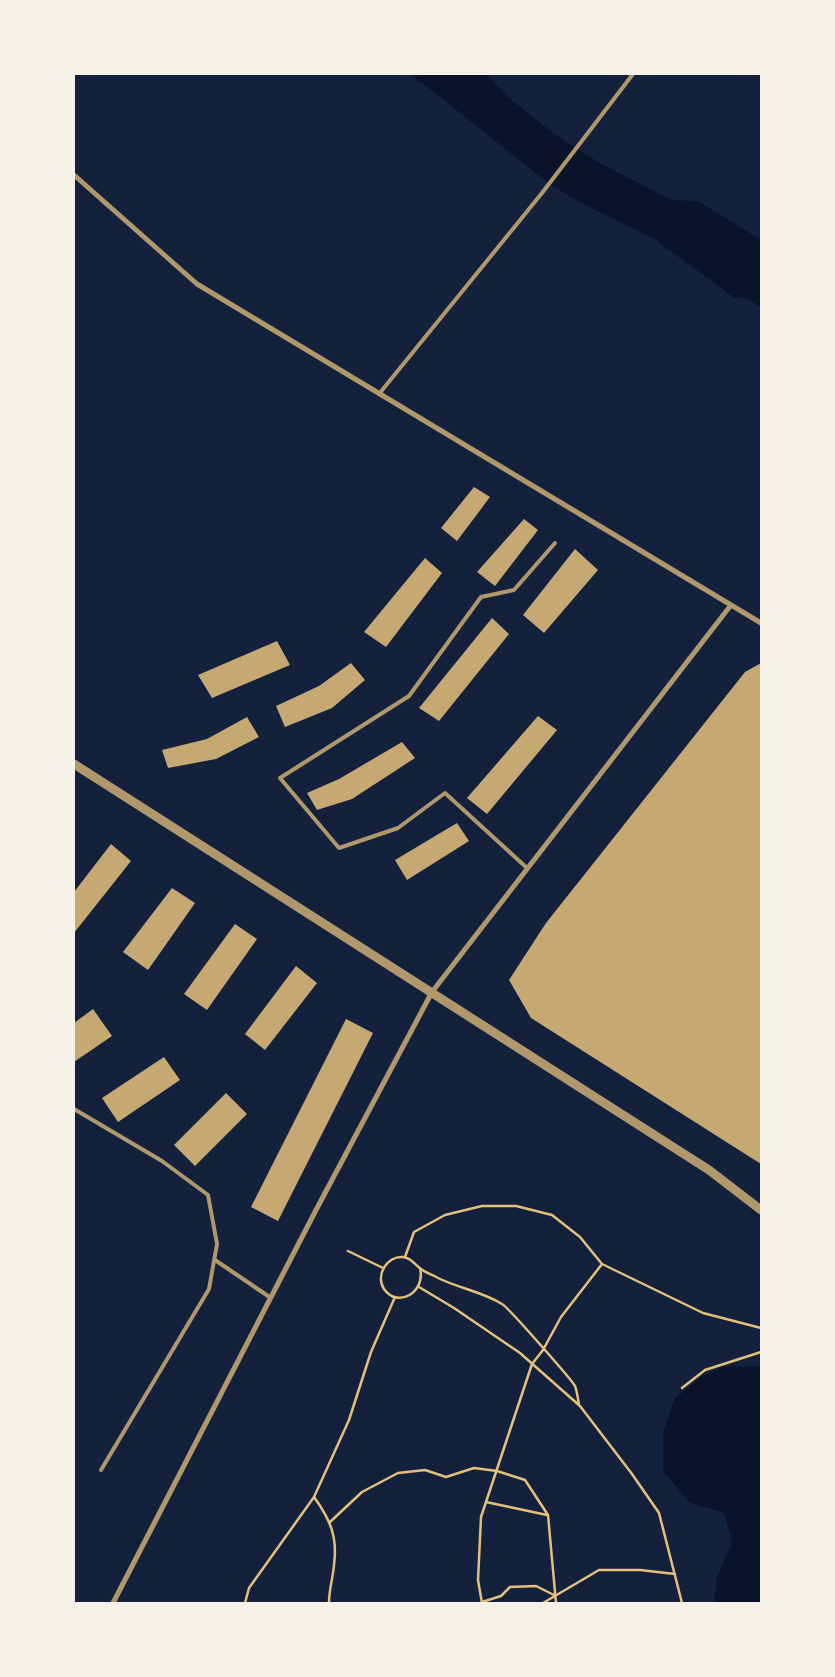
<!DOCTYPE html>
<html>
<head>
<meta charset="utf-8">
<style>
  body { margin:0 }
  #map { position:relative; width:835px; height:1677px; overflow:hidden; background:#14213d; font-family:"Archivo Narrow",sans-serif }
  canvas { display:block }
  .frame { position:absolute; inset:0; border:75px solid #f6f1e7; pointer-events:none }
</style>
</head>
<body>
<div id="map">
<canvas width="835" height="1677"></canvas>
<div class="frame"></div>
</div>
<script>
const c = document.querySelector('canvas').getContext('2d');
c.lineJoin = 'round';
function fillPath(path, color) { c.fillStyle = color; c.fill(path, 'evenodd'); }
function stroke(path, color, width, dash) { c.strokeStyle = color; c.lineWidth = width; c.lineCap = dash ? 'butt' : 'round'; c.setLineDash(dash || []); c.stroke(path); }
fillPath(new Path2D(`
  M411 74H486L509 98 553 133 598 162 671 200 698 201 761 240V307L748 299 733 297 653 238 581 203 548 183Z
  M761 1366V1603H714L717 1577 732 1542 724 1513 690 1503 663 1471V1433L675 1398 703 1376 723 1367Z`), '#0b132b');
fillPath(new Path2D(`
  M474 487 490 497 457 541 441 528Z
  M524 519 538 530 495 586 477 572Z
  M575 549 598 570 544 633 523 615Z
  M425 558 442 573 386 647 364 632Z
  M492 618 509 634 439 721 419 708Z
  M277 641 290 665 212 698 198 675Z
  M351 663 365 680 332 708 285 727 276 706 319 686Z
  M761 663V1164L531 1018 509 980 546 923 745 672Z
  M538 716 557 730 487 814 467 798Z
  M247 717 259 737 216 759 168 768 162 750 207 739Z
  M402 742 415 758 352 799 317 810 307 793 339 779Z
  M457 823 469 841 407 880 395 860Z
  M111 844 131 861 74 933V892Z
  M172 888 195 903 148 970 123 952Z
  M235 924 257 939 207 1010 184 994Z
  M296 966 317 983 265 1050 245 1034Z
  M93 1009 112 1036 74 1062V1023Z
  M346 1019 373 1033 278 1221 251 1207Z
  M164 1057 180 1080 118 1122 102 1098Z
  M226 1093 247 1114 195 1166 174 1145Z`), '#c6a872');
stroke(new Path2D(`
  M348 1251 383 1268
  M405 1257 414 1232 445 1215 482 1206H516L552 1215 580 1237 602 1264 703 1313 761 1328
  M420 1268C426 1292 398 1309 384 1289 375 1275 387 1256 403 1257 412 1258 415 1265 421 1269 426 1273 433 1275 438 1278 458 1288 483 1292 502 1304 508 1307 571 1379 575 1386 577 1391 578 1399 579 1405
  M419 1287 454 1308 520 1353 580 1406 632 1474 659 1513 682 1603
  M682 1388 705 1370 761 1352
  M314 1497C330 1519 338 1537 334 1565 333 1578 329 1589 329 1603
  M486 1502 547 1515
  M330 1522 362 1492 398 1473 425 1470 446 1477 474 1468 497 1471 525 1480 548 1515 556 1603
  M482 1602 501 1596 510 1587 536 1586 554 1595
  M245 1603 249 1588 314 1497 349 1420 371 1352 395 1297
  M482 1603 478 1580 481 1517 532 1364 543 1350 561 1317 602 1264
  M543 1603 599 1570H640L675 1574`), '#e5c07b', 2.5);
stroke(new Path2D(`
  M379 394 542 193 633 74
  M527 868 445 793 398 828 339 848 280 778 409 696 481 597 514 590 555 543
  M74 1109 162 1161 208 1195 217 1244 209 1289 101 1470
  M215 1260 271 1298`), '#b1986c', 4);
stroke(new Path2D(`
  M74 175 197 284 761 623
  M113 1603 316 1210 432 992 731 605`), '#b1986c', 5);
stroke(new Path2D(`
  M74 764 709 1170 761 1210`), '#b1986c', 9);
</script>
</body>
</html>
